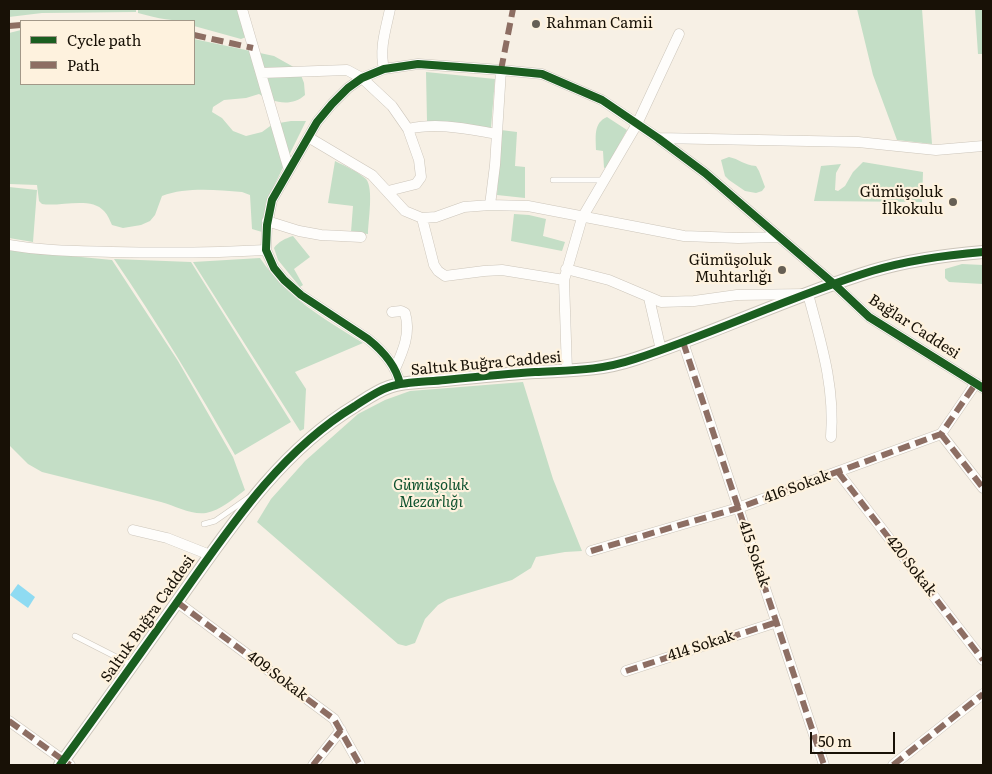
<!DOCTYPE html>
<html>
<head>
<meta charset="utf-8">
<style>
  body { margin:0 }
  #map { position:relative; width:992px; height:774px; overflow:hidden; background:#f7f0e5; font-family:Literata,serif }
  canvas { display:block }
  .frame { position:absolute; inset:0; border:10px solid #181106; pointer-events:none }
  .legend { position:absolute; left:20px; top:20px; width:175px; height:65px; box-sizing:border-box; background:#fef2de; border:1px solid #a29888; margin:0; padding:6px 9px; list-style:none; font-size:15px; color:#181106 }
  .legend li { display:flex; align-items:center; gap:10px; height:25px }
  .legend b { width:25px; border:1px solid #a29888 }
  .scale { position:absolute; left:810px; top:732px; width:85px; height:22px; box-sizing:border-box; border:2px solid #181106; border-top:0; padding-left:6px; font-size:15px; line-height:18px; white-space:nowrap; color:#181106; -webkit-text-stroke:4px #fef2de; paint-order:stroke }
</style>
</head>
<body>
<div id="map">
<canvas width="992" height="774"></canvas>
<div class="frame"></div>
<ul class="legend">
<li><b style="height:6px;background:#1b5e20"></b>Cycle path</li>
<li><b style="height:6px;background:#8d6e63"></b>Path</li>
</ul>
<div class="scale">50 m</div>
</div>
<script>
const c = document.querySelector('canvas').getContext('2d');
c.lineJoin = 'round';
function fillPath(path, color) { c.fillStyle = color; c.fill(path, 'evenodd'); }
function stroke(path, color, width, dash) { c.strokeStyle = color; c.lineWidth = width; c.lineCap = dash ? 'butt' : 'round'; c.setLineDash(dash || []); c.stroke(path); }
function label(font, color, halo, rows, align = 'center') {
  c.font = font + ' Literata,serif'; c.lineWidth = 4.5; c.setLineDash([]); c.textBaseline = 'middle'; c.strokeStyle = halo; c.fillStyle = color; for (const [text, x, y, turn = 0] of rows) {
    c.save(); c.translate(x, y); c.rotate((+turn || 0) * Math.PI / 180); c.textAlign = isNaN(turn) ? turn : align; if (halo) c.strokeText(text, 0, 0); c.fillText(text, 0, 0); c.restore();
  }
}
fillPath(new Path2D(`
  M9 9H136V12L42 13 9 17Z
  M138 9H238L246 37 241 39 194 26V21C171 21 160 19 138 13Z
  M857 9H922L932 144 897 140 873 75Z
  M975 9H983V54H978Z
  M21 30V84H194V39L274 56 299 70 304 83 305 95C292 107 273 103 259 94L246 98 224 100 213 107 212 112 222 118 233 131 246 136 262 132 273 124 291 121H306L266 202 262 232 252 229 250 195 242 192C216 190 186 187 162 196L155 215 150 221 141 225 123 228 112 225C110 221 108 215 104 211 91 196 60 207 42 204L39 201 37 185 9 184V33Z
  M426 72 495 79 491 128 427 121Z
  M607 117 627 130 607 167 604 168 603 151 596 150C596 137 593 123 607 117Z
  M501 130 517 132 515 166 525 167V198L497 195Z
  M729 157C739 159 744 165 756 166L759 171 765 187 762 191 756 193 745 191 729 180 725 176 721 160Z
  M335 161C345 166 357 171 366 179 374 188 368 222 368 234L351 232 353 206 328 203Z
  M863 162 923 172 922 202 814 201 821 166 841 164 836 173 835 190 838 191 845 186 853 172Z
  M9 187 37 190 33 242 9 238Z
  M514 214 529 215 546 219 543 236 565 242 562 251 511 241Z
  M293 236 310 257 294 269 303 285 300 287 278 260 274 248C278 242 286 238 293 236Z
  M9 250 112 260 178 361 233 457 245 490C233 499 221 510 206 513 191 515 176 506 161 502 122 492 82 482 42 472L28 464 9 445Z
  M260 258C286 297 324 319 363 343L295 372 306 389 304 429 300 431 193 262Z
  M114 259 191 262 291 422 235 455C197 388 157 322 114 259Z
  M962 264 983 265V284L949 282 945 278V269Z
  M523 382 553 479 582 551 565 552 536 557 531 568 512 580 448 599 438 605 425 619 415 643 406 646 398 644 257 522 271 499 305 461 358 414 385 400 410 391Z`), '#c4dec6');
fillPath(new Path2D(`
  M18 584 35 597 28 608 10 595Z`), '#8fdbf2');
const service = new Path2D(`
  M553 180H603
  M204 524 215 521 248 498
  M75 636 132 665`);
const minor = new Path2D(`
  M242 9 289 170
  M384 69C379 48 386 29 390 9
  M261 73 347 70 362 78 392 106 408 129 419 160 421 177 416 184 388 191
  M408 129C438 122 467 129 497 134
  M308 137 372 175 405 211 422 218 436 217 464 207 490 205 528 206 684 236 738 238 780 237
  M658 138 858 142 936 150 983 146
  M490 205 495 165 501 70
  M422 218 434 265 438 271 445 276 484 271 502 270 564 280
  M267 221 299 231 321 235 361 237
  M9 245C43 251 78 251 112 252 163 253 214 253 266 250
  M566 269 609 280 661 302 694 301 737 295 808 294C821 343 835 386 831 437
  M649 298 661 350
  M392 312 401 311 405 313C411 333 403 351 395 369
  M683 342 824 765
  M567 371 564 280 582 218 637 124 679 34
  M400 384C396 365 383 351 368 339L301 295 284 280 274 268 266 250 267 225 272 200 317 122 332 104 348 88 362 78 384 69 418 64 501 70 542 74 602 100 658 138 705 173 834 284 869 317 983 388
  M941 434 983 488
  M838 472 983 660
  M133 530 167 538 210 555
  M591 551 738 508 941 434 976 383
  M177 602 334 719 360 765
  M626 671 777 622
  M9 721 70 765
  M313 765 341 730
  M893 765 983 694`);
const tertiary = new Path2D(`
  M60 765C99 712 137 658 175 605 227 532 277 453 355 406 366 399 377 391 389 387 406 381 427 382 445 380 475 377 505 374 535 372 571 370 599 371 635 359 715 333 791 296 872 271 909 260 946 255 983 252`);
stroke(service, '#ccc5ba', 6);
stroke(minor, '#ccc5ba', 11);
stroke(tertiary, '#ccc5ba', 14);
stroke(service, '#fefdfb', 5);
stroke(minor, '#fefdfb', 10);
stroke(tertiary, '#fefdfb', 12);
stroke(new Path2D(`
  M9 26 21 25
  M194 35 253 48
  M501 70 513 9
  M683 342 824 765
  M941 434 983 488
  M838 472 983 660
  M591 551 738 508 941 434 976 383
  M177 602 334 719 360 765
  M626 671 777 622
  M9 721 70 765
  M313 765 341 730
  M893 765 983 694`), '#8d6e63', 6, [12, 6]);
stroke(new Path2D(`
  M400 384C396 365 383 351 368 339L301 295 284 280 274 268 266 250 267 225 272 200 317 122 332 104 348 88 362 78 384 69 418 64 501 70 542 74 602 100 658 138 705 173 834 284 869 317 983 388
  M60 765C99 712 137 658 175 605 227 532 277 453 355 406 366 399 377 391 389 387 406 381 427 382 445 380 475 377 505 374 535 372 571 370 599 371 635 359 715 333 791 296 872 271 909 260 946 255 983 252`), '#1b5e20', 8);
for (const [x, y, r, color] of [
  [536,24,5,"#665f54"],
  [953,202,5,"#665f54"],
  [782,270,5,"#665f54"]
]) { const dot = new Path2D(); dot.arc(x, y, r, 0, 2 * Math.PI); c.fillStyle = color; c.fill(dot); stroke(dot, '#fef2de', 2); }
label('15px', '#181106', '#fef2de', [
  ["Rahman Camii",546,24,"left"],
  ["Gümüşoluk",943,193],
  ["İlkokulu",943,210],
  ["Gümüşoluk",772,261],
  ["Muhtarlığı",772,278]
], 'right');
label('15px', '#181106', '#fef2de', [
  ["Bağlar Caddesi",914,327,33],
  ["Saltuk Buğra Caddesi",486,364,-5],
  ["416 Sokak",797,487,-20],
  ["415 Sokak",754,554,71],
  ["420 Sokak",911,566,52],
  ["Saltuk Buğra Caddesi",148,619,-55],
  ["414 Sokak",701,646,-18],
  ["409 Sokak",277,676,37]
]);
label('italic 15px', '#0f522f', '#fef2de', [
  ["Gümüşoluk",431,486],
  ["Mezarlığı",431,503]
]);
</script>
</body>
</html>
